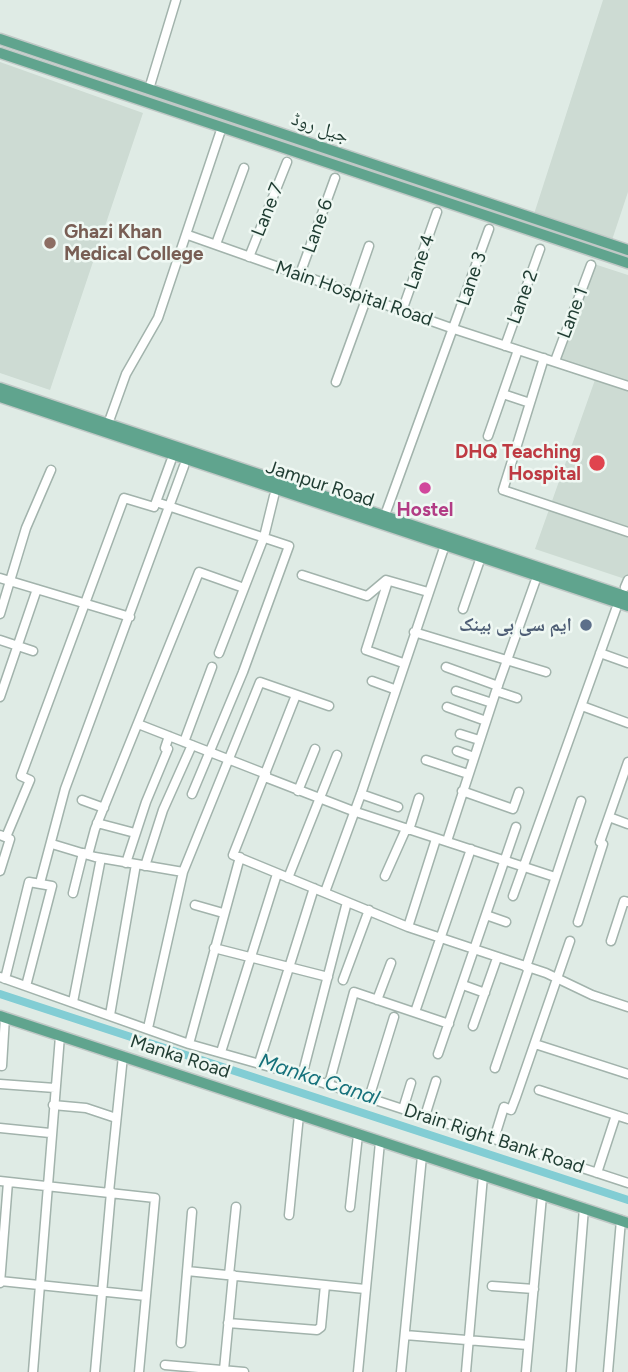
<!DOCTYPE html>
<html>
<head>
<meta charset="utf-8">
<style>
  body { margin:0 }
  canvas { display:block; background:#dfebe5 }
</style>
</head>
<body>
<canvas width="628" height="1372"></canvas>
<script>
const c = document.querySelector('canvas').getContext('2d');
c.lineJoin = 'round';
function fillPath(path, color) { c.fillStyle = color; c.fill(path, 'evenodd'); }
function stroke(path, color, width, dash) { c.strokeStyle = color; c.lineWidth = width; c.lineCap = dash ? 'butt' : 'round'; c.setLineDash(dash || []); c.stroke(path); }
function label(font, color, halo, rows, align = 'center') {
  c.font = font + ' Figtree,"Noto Naskh Arabic",sans-serif'; c.lineWidth = 5; c.setLineDash([]); c.textBaseline = 'middle'; c.strokeStyle = halo; c.fillStyle = color; for (const [text, x, y, turn = 0] of rows) {
    c.save(); c.translate(x, y); c.rotate((+turn || 0) * Math.PI / 180); c.textAlign = isNaN(turn) ? turn : align; if (halo) c.strokeText(text, 0, 0); c.fillText(text, 0, 0); c.restore();
  }
}
fillPath(new Path2D(`
  M603 0H628V192L612 240 534 214Z
  M0 62 143 113 50 390 0 373Z
  M594 264 628 275V580L535 549 596 377 556 363Z`), '#cddbd3');
stroke(new Path2D(`
  M0 994 628 1200`), '#82cdd4', 8);
const minor = new Path2D(`
  M149 89 176 0
  M188 235 454 329 628 386
  M216 244 244 168
  M249 257 287 162
  M300 274 335 178
  M353 292 369 246
  M402 311 437 212
  M505 346 540 249
  M544 358 503 490 628 532
  M555 361 591 265
  M336 382 367 297
  M503 394 530 403
  M108 424 126 374 158 318 222 127
  M488 436 518 350
  M171 461 156 502 289 546 243 672 192 794
  M385 515 489 229
  M302 575 367 596 386 580 428 592
  M0 578 130 617
  M388 581 366 650 403 663
  M625 587 628 580
  M463 609 481 557
  M0 614 26 528 51 470
  M414 632 546 672
  M0 640 33 651
  M219 653 264 537 274 496
  M600 653 628 663
  M446 667 498 686
  M372 681 394 689
  M456 691 492 703
  M496 691 517 698
  M296 695 233 855 408 927 546 973 592 995 628 1007
  M0 697 37 589
  M582 706 628 723
  M447 707 486 721
  M138 724 266 774
  M460 734 479 740
  M184 742 212 667
  M457 751 474 757
  M426 760 468 774
  M265 777 353 811 555 877
  M298 791 315 749
  M462 791 513 809 519 792
  M361 794 398 807
  M82 800 104 808
  M609 817 628 824
  M97 823 135 833
  M409 830 419 798
  M0 835 10 839 0 871
  M6 837 30 780 21 776 124 498 154 507 156 502
  M447 841 496 691 535 582
  M52 844 95 857 183 872
  M88 855 95 829 199 572 244 588
  M126 863 146 802 168 749 165 748 169 736
  M145 866 163 810 192 745
  M385 876 406 829
  M288 878 337 755
  M40 883 65 789 184 466
  M325 892 361 794 445 545
  M73 893 83 853
  M513 896 616 609
  M195 905 223 913
  M486 915 506 922
  M578 922 603 844 600 842 628 762
  M408 927 436 839
  M611 941 624 901 628 902
  M214 948 328 977
  M526 967 581 801
  M0 977 189 1044 302 1076 628 1183
  M5 979 29 882 52 886 26 986
  M343 980 369 910
  M463 985 485 993
  M377 1000 391 963
  M73 1002 101 858
  M415 1012 471 849
  M110 1015 136 864
  M473 1026 497 958
  M148 1028 183 872 260 682 329 706
  M189 1044 240 857
  M535 1044 628 1074
  M221 1052 277 874
  M438 1054 516 827
  M259 1063 314 888
  M2 1066 5 1017
  M495 1068 529 968
  M302 1076 347 902
  M0 1084 55 1088
  M329 1084 354 992 449 1024
  M539 1090 628 1119
  M369 1098 394 1017
  M53 1105 86 1108 116 1118
  M403 1109 411 1083
  M425 1116 436 1081
  M0 1128 50 1133
  M494 1139 504 1107 511 1110 516 1097 570 941
  M597 1173 616 1115
  M0 1181 155 1198 139 1372
  M109 1192 123 1056
  M350 1207 358 1135
  M289 1215 299 1115
  M187 1271 365 1289
  M229 1275 236 1207
  M0 1281 146 1296
  M0 1283 8 1182
  M492 1286 534 1289
  M228 1323 317 1330 321 1327 325 1285
  M405 1335 528 1345
  M181 1343 192 1212
  M165 1365 244 1372
  M224 1370 233 1275
  M33 1372 60 1036
  M95 1372 111 1192
  M358 1372 380 1142
  M401 1372 422 1156
  M466 1372 483 1176
  M526 1372 542 1196
  M571 1372 584 1208
  M608 1372 621 1220`);
const major = new Path2D(`
  M0 39 628 250
  M0 53 628 263
  M0 388 628 597
  M0 397 628 606
  M0 1016 628 1223`);
stroke(minor, '#a2b3ac', 11);
stroke(major, '#c0c8c6', 13);
stroke(minor, '#fff', 8);
stroke(major, '#60a48e', 10);
for (const [x, y, r, color] of [
  [50,243,7,"#8d6e63"],
  [597,463,9,"#e0444e"],
  [425,488,7,"#d1479c"],
  [586,625,7,"#5c6f8a"]
]) { const dot = new Path2D(); dot.arc(x, y, r, 0, 2 * Math.PI); c.fillStyle = color; c.fill(dot); stroke(dot, '#eff8f3', 2.5); }
label('19px', '#1f3c32', '#eff8f3', [
  ["جیل روڈ",320,128,19],
  ["Lane 7",268,210,-68],
  ["Lane 6",318,226,-70],
  ["Lane 4",420,262,-71],
  ["Lane 3",472,279,-71],
  ["Main Hospital Road",354,294,19],
  ["Lane 2",523,297,-70],
  ["Lane 1",573,313,-69],
  ["Jampur Road",320,484,18],
  ["Manka Road",180,1057,18],
  ["Drain Right Bank Road",494,1139,18]
]);
label('bold 19px', '#785e54', '#eff8f3', [
  ["Ghazi Khan",64,232],
  ["Medical College",64,254]
], 'left');
label('bold 19px', '#be3a42', '#eff8f3', [
  ["DHQ Teaching",581,452],
  ["Hospital",581,474]
], 'right');
label('bold 19px', '#b23c85', '#eff8f3', [
  ["Hostel",425,510]
]);
label('bold 19px', '#4e5e75', '#eff8f3', [
  ["ایم سی بی بینک",572,625]
], 'right');
label('italic 21px', '#16717b', '#eff8f3', [
  ["Manka Canal",319,1080,18]
]);
</script>
</body>
</html>
